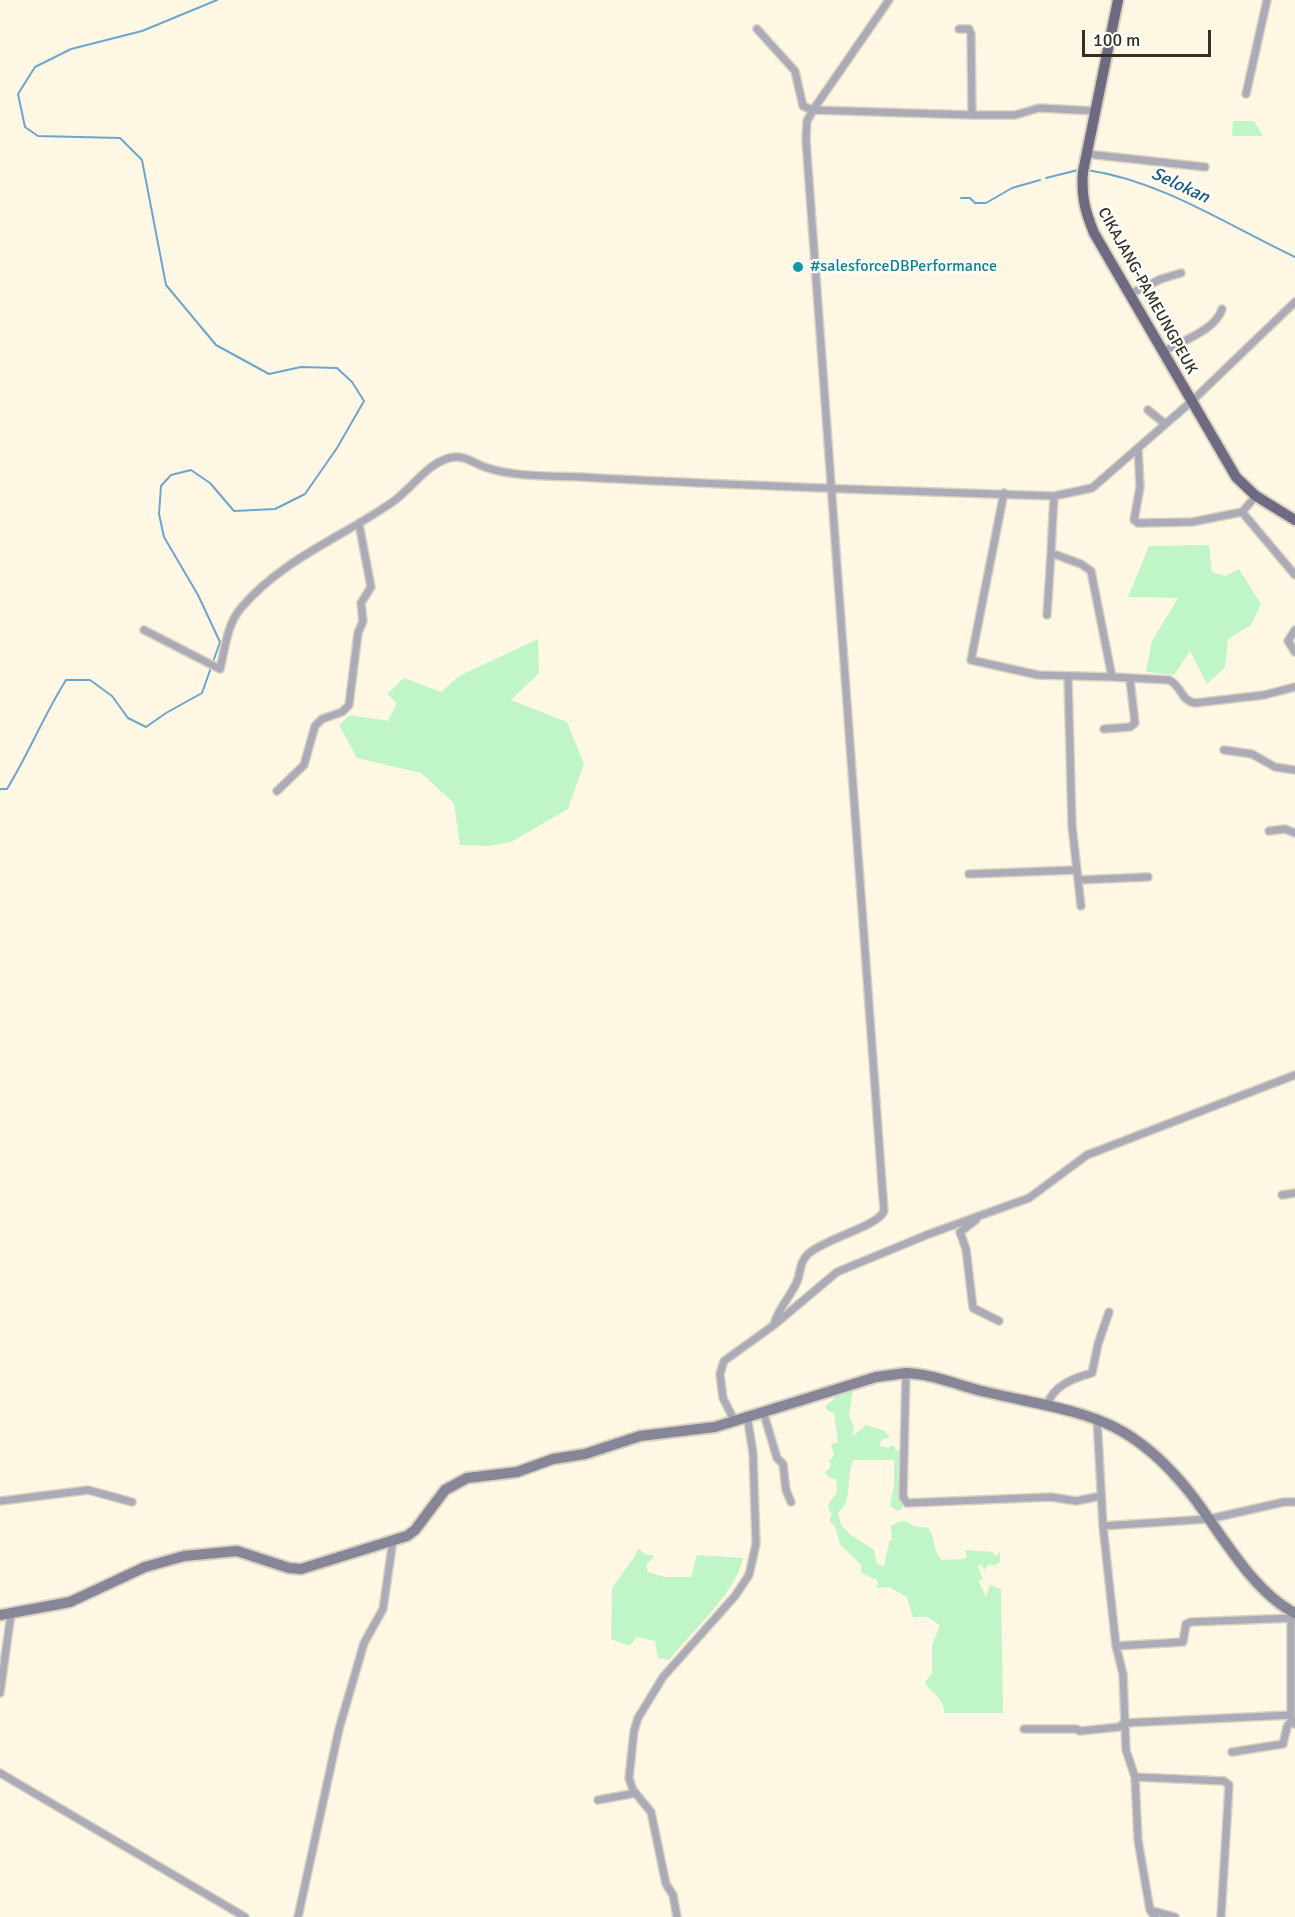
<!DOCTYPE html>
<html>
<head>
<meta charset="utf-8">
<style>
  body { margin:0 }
  #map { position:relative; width:1295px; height:1917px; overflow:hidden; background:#fef7e4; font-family:Signika,sans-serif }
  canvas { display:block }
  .scale { position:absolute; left:1082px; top:30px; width:129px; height:27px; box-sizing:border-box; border:3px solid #343024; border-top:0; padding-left:8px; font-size:18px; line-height:21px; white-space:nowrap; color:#343024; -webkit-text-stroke:4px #fff; paint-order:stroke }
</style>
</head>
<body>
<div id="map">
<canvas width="1295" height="1917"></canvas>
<div class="scale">100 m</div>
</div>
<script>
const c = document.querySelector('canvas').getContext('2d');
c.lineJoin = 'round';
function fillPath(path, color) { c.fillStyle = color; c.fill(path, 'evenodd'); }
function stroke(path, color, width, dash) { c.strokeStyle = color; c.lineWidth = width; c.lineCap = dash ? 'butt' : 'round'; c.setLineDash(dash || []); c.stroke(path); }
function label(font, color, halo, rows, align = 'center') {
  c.font = font + ' Signika,sans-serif'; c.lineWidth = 4.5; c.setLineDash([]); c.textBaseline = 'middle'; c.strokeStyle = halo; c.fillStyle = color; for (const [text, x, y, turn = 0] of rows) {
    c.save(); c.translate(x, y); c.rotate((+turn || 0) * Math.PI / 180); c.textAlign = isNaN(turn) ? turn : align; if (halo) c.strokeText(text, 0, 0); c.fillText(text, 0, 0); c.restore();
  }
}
fillPath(new Path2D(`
  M1233 121H1254L1263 136H1232Z
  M1209 545 1212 572 1225 576 1239 569 1261 604 1251 625 1228 639 1225 667 1207 684 1190 651 1174 675 1146 672 1152 641 1178 598 1128 597 1149 546Z
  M538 639 539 673 511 700 567 722 584 764 568 809 511 842 489 846 460 845 454 803 421 773 357 758 339 725 350 715 388 721 397 703 387 694 404 678 441 692 459 676Z
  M854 1385 849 1415 854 1427 853 1436 866 1425 885 1431 890 1437 881 1440 880 1446 888 1448 893 1445 897 1451H903V1505L902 1509 897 1511 890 1506 894 1484V1460H853C846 1475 853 1503 838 1512L841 1525 851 1535 874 1550 877 1564 884 1566 889 1542 892 1539 891 1526C908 1515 905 1524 918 1527 921 1527 924 1527 928 1528 936 1538 932 1551 942 1560L964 1559 967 1557 965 1550 993 1552 995 1556 1000 1552V1562L994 1566 990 1564 984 1570 981 1564 978 1567 983 1580H978L986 1597 990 1585 1001 1589 1003 1713H944C945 1697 930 1694 925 1682L932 1673V1645L940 1625 927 1617H913L907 1597 889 1587 875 1588 878 1584 877 1580 862 1573 861 1565 840 1544 835 1527 829 1520 832 1514C823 1505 833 1500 837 1491L836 1479 830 1478 825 1473 831 1466 829 1461 834 1455 831 1444 838 1442 834 1413 828 1411 825 1406 834 1399 836 1392Z
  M638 1548 645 1554 655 1556 646 1565 648 1572 664 1577H691L697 1555 743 1558C736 1593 692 1631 669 1660L658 1658 655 1641 637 1637 629 1646 611 1639 612 1588 635 1556Z`), '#c0f5c8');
stroke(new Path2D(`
  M1087 170C1162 181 1227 225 1295 257
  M1046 178 1078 170
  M961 198H970L975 203H986L1012 188 1040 180
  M0 789H7C29 753 44 715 66 680H90L112 696 128 718 146 727 166 713 202 693 220 642 198 595 164 537 159 514 161 486 171 475 191 470 210 483 234 511 275 509 305 494 337 448 364 401 352 382 337 368 301 367 269 374 216 345 166 285 142 160 120 138 38 136 25 127 18 94 35 67 71 49 142 31 217 0`), '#6da5cf', 2);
const street = new Path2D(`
  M757 29 795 71 803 106 813 110 972 115H1015L1039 108 1095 111
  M959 29H969L971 34 972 115
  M1246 94 1267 0
  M1087 154 1205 167
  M1130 294 1161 279 1181 273
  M1163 352C1181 341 1216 330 1222 309
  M1148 410 1164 423
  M1138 448 1140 487 1134 520 1138 523 1192 522 1242 512 1256 496
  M1004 493 971 660 1038 675 1112 677 1091 571 1081 564 1051 553 1054 496
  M1242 512 1295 575
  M1047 615 1051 553
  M144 630 220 669C225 649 227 624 241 608 282 559 343 537 394 501 412 488 427 464 449 458 466 454 473 464 488 468 514 477 553 476 581 477 739 486 896 491 1054 496L1092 488 1192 401 1295 302
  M1295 630 1288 641 1295 652
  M1068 677 1072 826 1081 906
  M1112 677 1169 680C1181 685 1181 701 1195 703L1264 695 1295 687
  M1104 729 1130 727 1135 723 1130 680
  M1224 750 1252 754 1275 767 1295 770
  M277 791 304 765 315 726 322 719 342 712 349 705 358 633 363 621 361 603 371 587 359 524
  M1269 831 1285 829 1295 833
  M969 874 1077 870
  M1078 880 1148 877
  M1282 1195 1295 1193
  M976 1220 960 1232 966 1249 973 1308 999 1321
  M774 1325C778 1307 792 1296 798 1279 801 1269 800 1262 808 1254 826 1238 877 1227 884 1211L806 140 807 121 813 110 889 0
  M906 1373 903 1497 907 1503 1051 1497 1076 1501 1101 1496
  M1047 1405C1053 1386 1073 1378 1092 1373L1098 1344 1109 1312
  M763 1411 777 1458 783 1464 786 1490 791 1502
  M1097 1418 1103 1526 1116 1646 1123 1674 1126 1750 1135 1777 1138 1840 1150 1910 1155 1917
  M734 1420 723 1398 720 1374 724 1361 774 1325 837 1272 929 1234 1029 1198 1087 1155 1295 1075
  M0 1501 88 1490 132 1502
  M1103 1526 1209 1519 1284 1502H1295
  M1291 1618V1718L1295 1724
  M1116 1646 1183 1642 1186 1624 1191 1622 1295 1618
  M0 1693 11 1614
  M1024 1729H1076L1080 1731 1119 1727 1124 1723 1291 1715
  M1232 1752 1283 1744 1287 1727 1291 1721
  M0 1773 245 1917
  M1135 1777 1224 1781 1229 1785 1221 1917
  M598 1800 636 1793
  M1150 1910 1175 1917
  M298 1917 339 1729 364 1643 383 1609 393 1540
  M677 1917 673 1895 666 1884 651 1812 633 1790 629 1778 634 1731 638 1718 663 1677 735 1596 749 1575 756 1544 753 1453 747 1415`);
const secondary = new Path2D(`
  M0 1615 70 1602 145 1567 184 1556 237 1551 289 1568 301 1569 407 1536 415 1530 445 1490 467 1478 517 1472 553 1459 585 1454 640 1436 715 1427 876 1377 906 1373C933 1374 960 1386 986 1392 1080 1414 1126 1412 1191 1494 1219 1530 1253 1593 1295 1613`);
const primary = new Path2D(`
  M1118 0 1083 172C1081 196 1085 211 1094 233L1236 477 1256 496 1295 520`);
stroke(street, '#dad3c1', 10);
stroke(secondary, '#dad3c1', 14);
stroke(primary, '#dad3c1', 14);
stroke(street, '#abaab7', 7);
stroke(secondary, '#878598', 10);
stroke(primary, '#6d6a82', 10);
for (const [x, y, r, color] of [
  [798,267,6,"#0f9aa8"]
]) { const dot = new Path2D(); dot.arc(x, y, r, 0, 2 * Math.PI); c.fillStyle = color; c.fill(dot); stroke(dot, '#fff', 2); }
label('16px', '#0d838f', '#fff', [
  ["#salesforceDBPerformance",810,267]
], 'left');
label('16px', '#343024', '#fff', [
  ["CIKAJANG-PAMEUNGPEUK",1147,291,61]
]);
label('italic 18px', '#195a83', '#fff', [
  ["Selokan",1180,186,25]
]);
</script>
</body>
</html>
